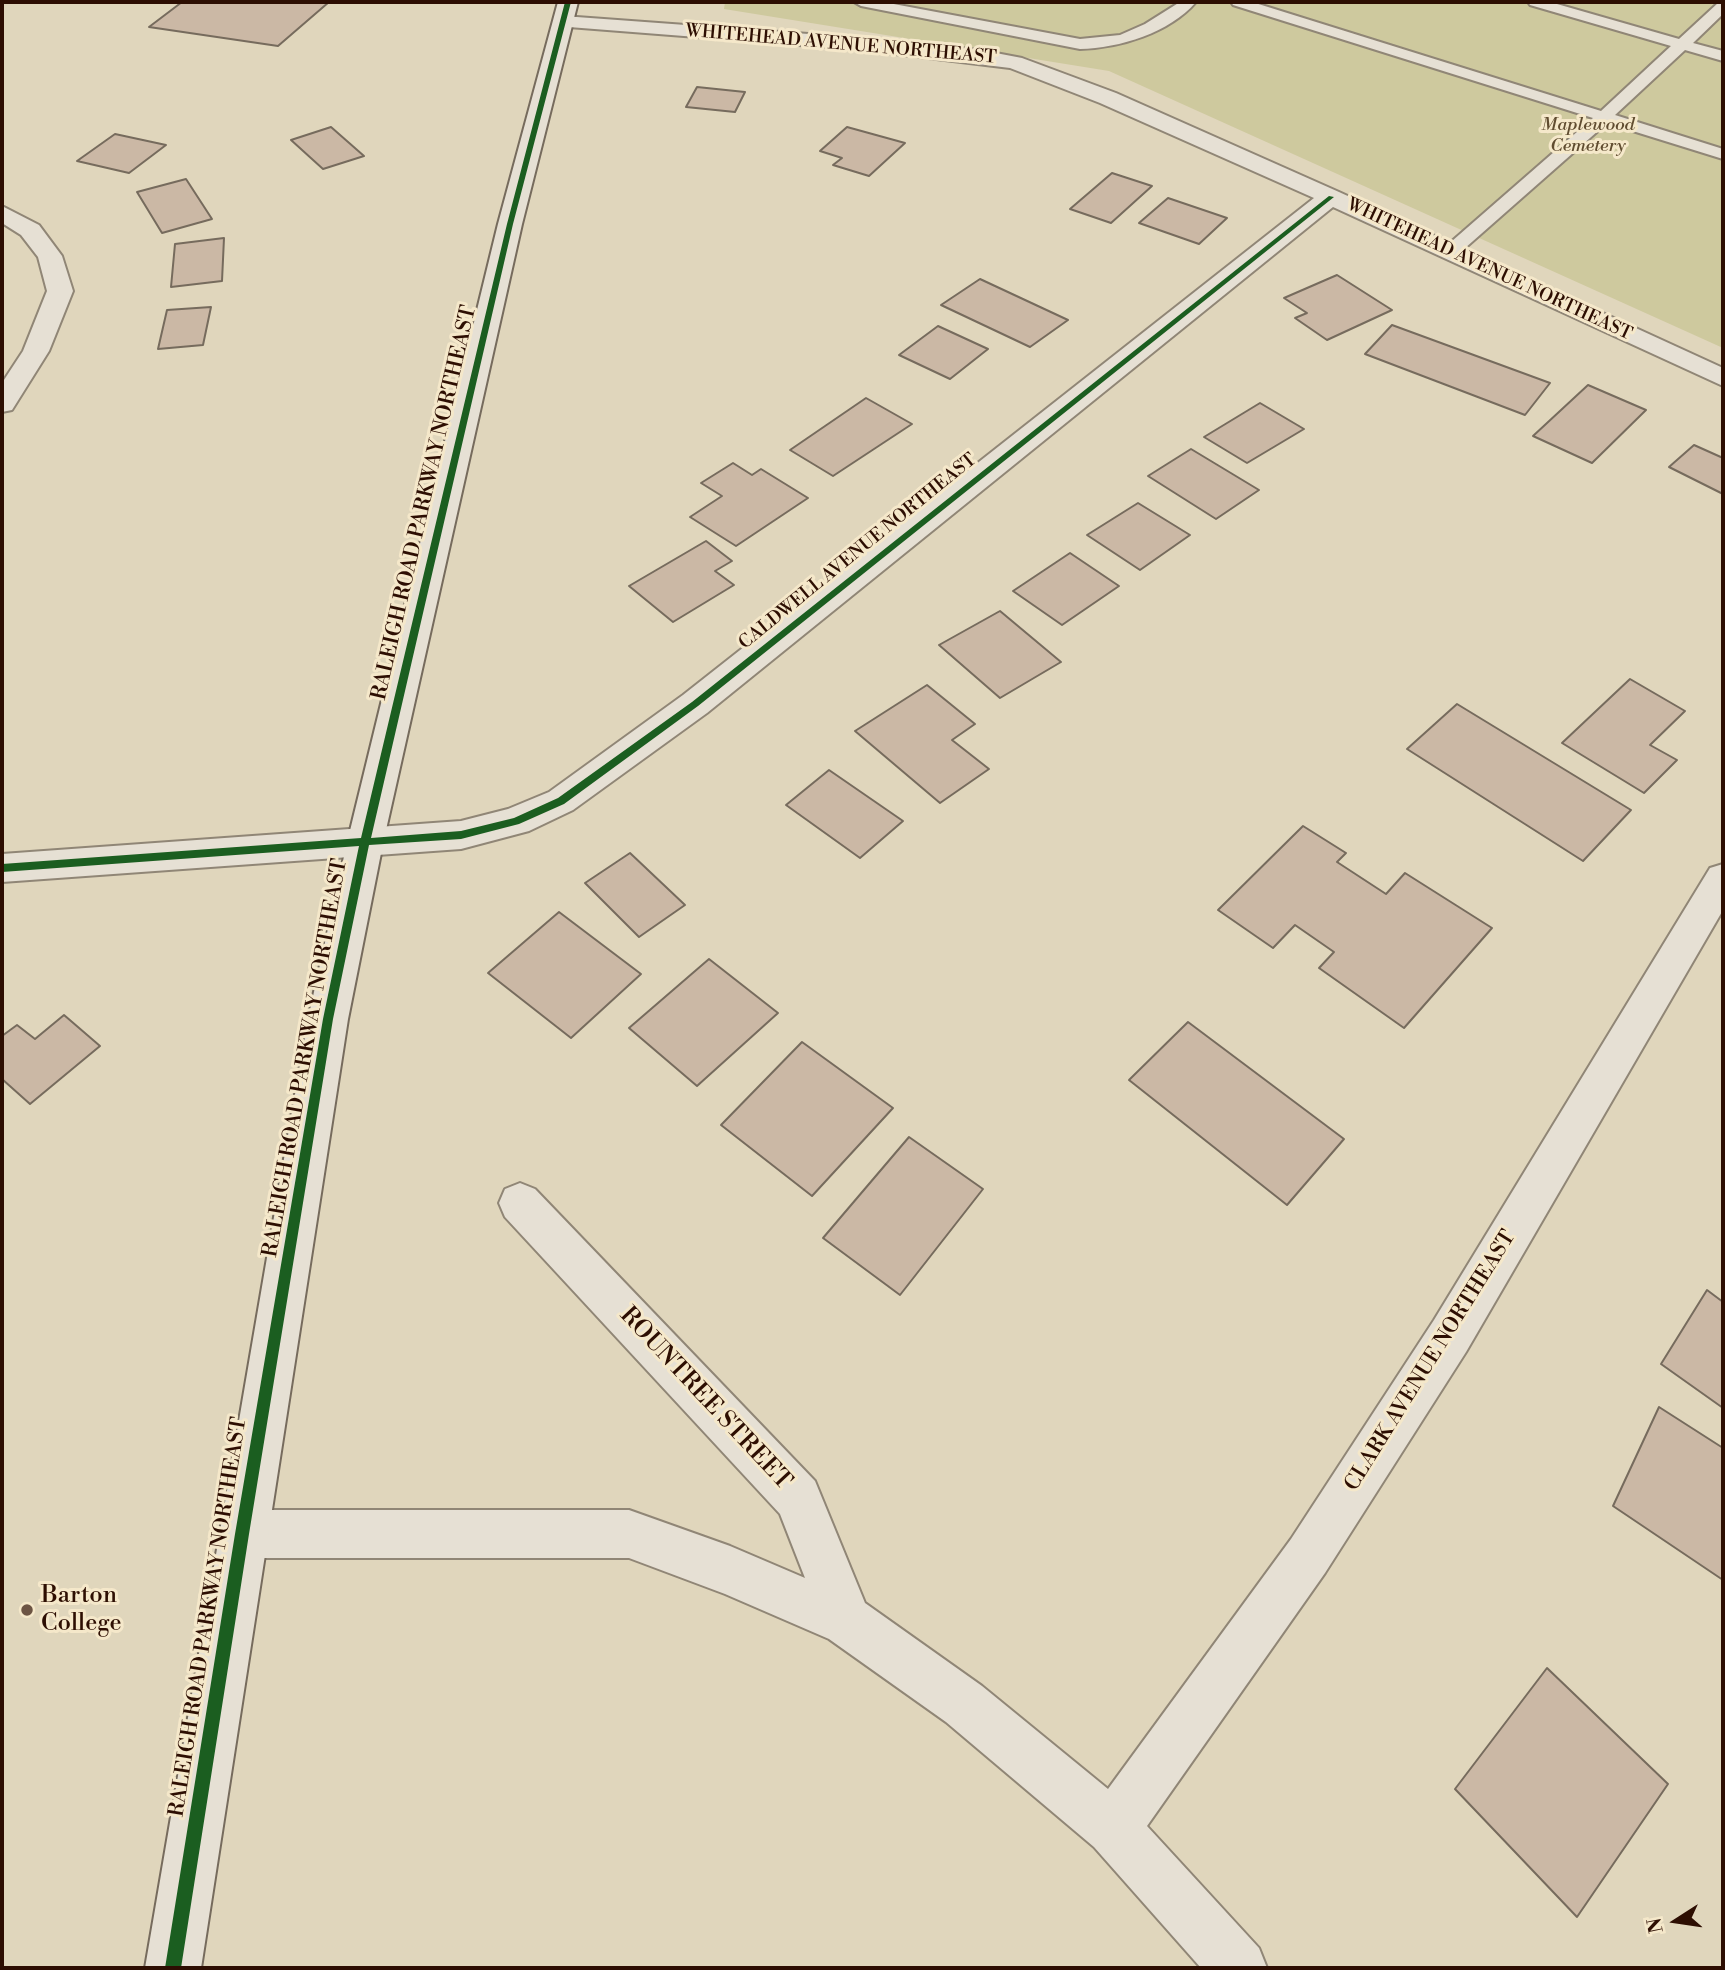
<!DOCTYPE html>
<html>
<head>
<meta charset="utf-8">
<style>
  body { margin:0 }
  #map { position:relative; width:1725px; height:1970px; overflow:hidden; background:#e0d6bc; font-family:"Libre Bodoni",serif }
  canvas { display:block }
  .frame { position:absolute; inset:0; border:4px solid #2d0e02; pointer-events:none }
  .north { position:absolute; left:1641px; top:1886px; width:70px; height:70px; -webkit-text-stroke:5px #f5e8ca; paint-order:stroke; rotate:258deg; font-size:19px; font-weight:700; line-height:28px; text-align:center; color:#2d0e02 }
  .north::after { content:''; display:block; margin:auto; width:24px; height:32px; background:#2d0e02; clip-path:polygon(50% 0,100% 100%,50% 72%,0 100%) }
</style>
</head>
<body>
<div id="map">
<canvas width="1725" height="1970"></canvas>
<div class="frame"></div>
<div class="north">N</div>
</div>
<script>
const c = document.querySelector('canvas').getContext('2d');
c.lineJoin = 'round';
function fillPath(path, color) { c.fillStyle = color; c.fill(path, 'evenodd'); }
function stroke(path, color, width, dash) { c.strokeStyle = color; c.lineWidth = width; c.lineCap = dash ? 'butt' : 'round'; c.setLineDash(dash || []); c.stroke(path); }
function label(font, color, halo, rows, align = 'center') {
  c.font = font + ' "Libre Bodoni",serif'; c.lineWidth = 6; c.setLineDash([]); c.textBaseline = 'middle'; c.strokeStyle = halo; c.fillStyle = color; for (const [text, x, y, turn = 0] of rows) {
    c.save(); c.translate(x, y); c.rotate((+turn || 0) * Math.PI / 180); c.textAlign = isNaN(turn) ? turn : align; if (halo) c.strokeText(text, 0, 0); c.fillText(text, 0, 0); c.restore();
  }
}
fillPath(new Path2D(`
  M725 2H1723V348L1109 71 724 9Z`), '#cec99e');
const building = new Path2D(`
  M182 2H329L278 46 149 27Z
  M697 87 745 92 735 112 686 107Z
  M331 127 364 156 323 169 291 140Z
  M847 127 905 143 869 176 833 165 842 158 820 151Z
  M115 134 166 145 129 173 77 161Z
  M1112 173 1152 186 1111 223 1070 209Z
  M186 179 212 219 162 233 137 192Z
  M1168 198 1227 218 1199 244 1139 223Z
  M224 238 222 281 171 287 175 244Z
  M1337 275 1392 310 1327 340 1295 318 1307 313 1284 298Z
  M980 279 1068 320 1030 347 941 305Z
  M211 307 203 345 158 349 167 310Z
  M1392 325 1550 383 1525 415 1365 354Z
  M938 326 988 349 950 379 899 355Z
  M1588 385 1646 410 1592 463 1533 436Z
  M866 398 912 424 833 476 790 450Z
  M1260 403 1304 429 1247 463 1204 437Z
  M1694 445 1723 458V494L1669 467Z
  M1191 449 1259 490 1216 519 1148 476Z
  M733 463 752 475 761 469 808 498 736 546 690 517 722 496 701 483Z
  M1138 503 1190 535 1140 570 1087 535Z
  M706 541 732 561 715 571 734 585 673 622 629 586Z
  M1070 553 1119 586 1062 625 1013 591Z
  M1000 611 1061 662 1000 698 939 645Z
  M1630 679 1685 711 1650 745 1677 760 1644 793 1562 743Z
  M927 685 975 724 952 740 989 769 940 803 855 731Z
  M1457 704 1631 810 1583 861 1407 749Z
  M829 770 903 821 860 858 786 805Z
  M1303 826 1346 853 1337 862 1386 894 1405 873 1492 928 1404 1028 1319 968 1334 952 1295 925 1273 948 1218 910Z
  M630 853 685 905 639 937 585 883Z
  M559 912 641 974 571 1038 488 973Z
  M709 959 778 1013 697 1086 629 1028Z
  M64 1015 100 1046 30 1104 2 1079V1036L17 1025 35 1039Z
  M1188 1022 1344 1139 1287 1205 1129 1080Z
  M802 1042 893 1108 812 1196 721 1125Z
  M909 1137 983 1189 900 1295 823 1238Z
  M1707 1290 1723 1302V1408L1661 1364Z
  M1659 1407 1723 1448V1580L1613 1506Z
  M1547 1668 1668 1784 1577 1917 1455 1789Z`);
fillPath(building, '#cbb8a5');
stroke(building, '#766b5d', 2);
const lane = new Path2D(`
  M854 2H883L1080 39 1120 35 1145 24 1180 2H1196C1169 33 1120 48 1080 49L861 6Z
  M1231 2H1252L1601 111 1671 46 1530 5 1528 2H1550L1679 39 1718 3 1723 2V14L1693 43 1723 51V61L1685 50 1615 115 1723 149V159L1607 123 1456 256H1444L1441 252 1444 248 1593 118 1233 5Z`);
const street = new Path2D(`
  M563 16 863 38 980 50 1022 58 1116 93 1339 192 1723 368V386L1333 207 707 713 573 810 529 831 461 849 2 882V854L461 821 508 809 549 792 683 695 1314 198 1100 103 1010 68 863 50 556 26 553 22 556 18Z
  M2 206 39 225 62 256 73 291 49 351 12 410 2 412V383L23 351 47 291 38 257 21 235 2 223Z
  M1723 864V910L1466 1352 1325 1573 1147 1826 1259 1948 1267 1968H1201L1094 1847 946 1722 829 1639 725 1594 629 1558H242L225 1551 218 1534 225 1517 242 1510H629L730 1546 805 1578 780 1514 505 1217 499 1203 505 1189 520 1183 535 1189 815 1481 865 1603 982 1686 1108 1789 1291 1539 1434 1320 1710 868Z`);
const secondary = new Path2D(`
  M558 2H578L522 224 383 843 348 1019 201 1968H145L308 1019 347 843 498 224Z`);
stroke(lane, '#908676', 4);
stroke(street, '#908676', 4);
stroke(secondary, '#766b5d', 4);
fillPath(lane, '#e6e0d4');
fillPath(street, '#e6e0d4');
fillPath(secondary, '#e6e0d4');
fillPath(new Path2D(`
  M565 2H571L513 224 371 838 461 831 514 818 558 798 692 702 1329 196 1334 197 698 706 564 804 519 824 461 839 369 845 333 1019 249 1534 181 1968H165L235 1534 323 1019 359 846 2 872V864L361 838 507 224Z`), '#1b5e20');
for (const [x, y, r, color] of [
  [27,1610,7,"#6c5443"]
]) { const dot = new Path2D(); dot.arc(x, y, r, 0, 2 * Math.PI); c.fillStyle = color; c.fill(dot); stroke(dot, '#f5e8ca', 2.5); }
label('18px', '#2d0e02', '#f5e8ca', [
  ["WHITEHEAD AVENUE NORTHEAST",841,45,5],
  ["WHITEHEAD AVENUE NORTHEAST",1489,270,25],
  ["CALDWELL AVENUE NORTHEAST",858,552,-39]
]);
label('italic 18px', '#604c30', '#f5e8ca', [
  ["Maplewood",1588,126],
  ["Cemetery",1588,147]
]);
label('21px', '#2d0e02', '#f5e8ca', [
  ["RALEIGH ROAD PARKWAY NORTHEAST",425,503,-77],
  ["RALEIGH ROAD PARKWAY NORTHEAST",306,1058,-80],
  ["CLARK AVENUE NORTHEAST",1431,1361,-58],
  ["RALEIGH ROAD PARKWAY NORTHEAST",209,1617,-81]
]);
label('24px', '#2d0e02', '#f5e8ca', [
  ["ROUNTREE STREET",705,1399,47]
]);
label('24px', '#2d0e02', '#f5e8ca', [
  ["Barton",41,1596],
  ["College",41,1624]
], 'left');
</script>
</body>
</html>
